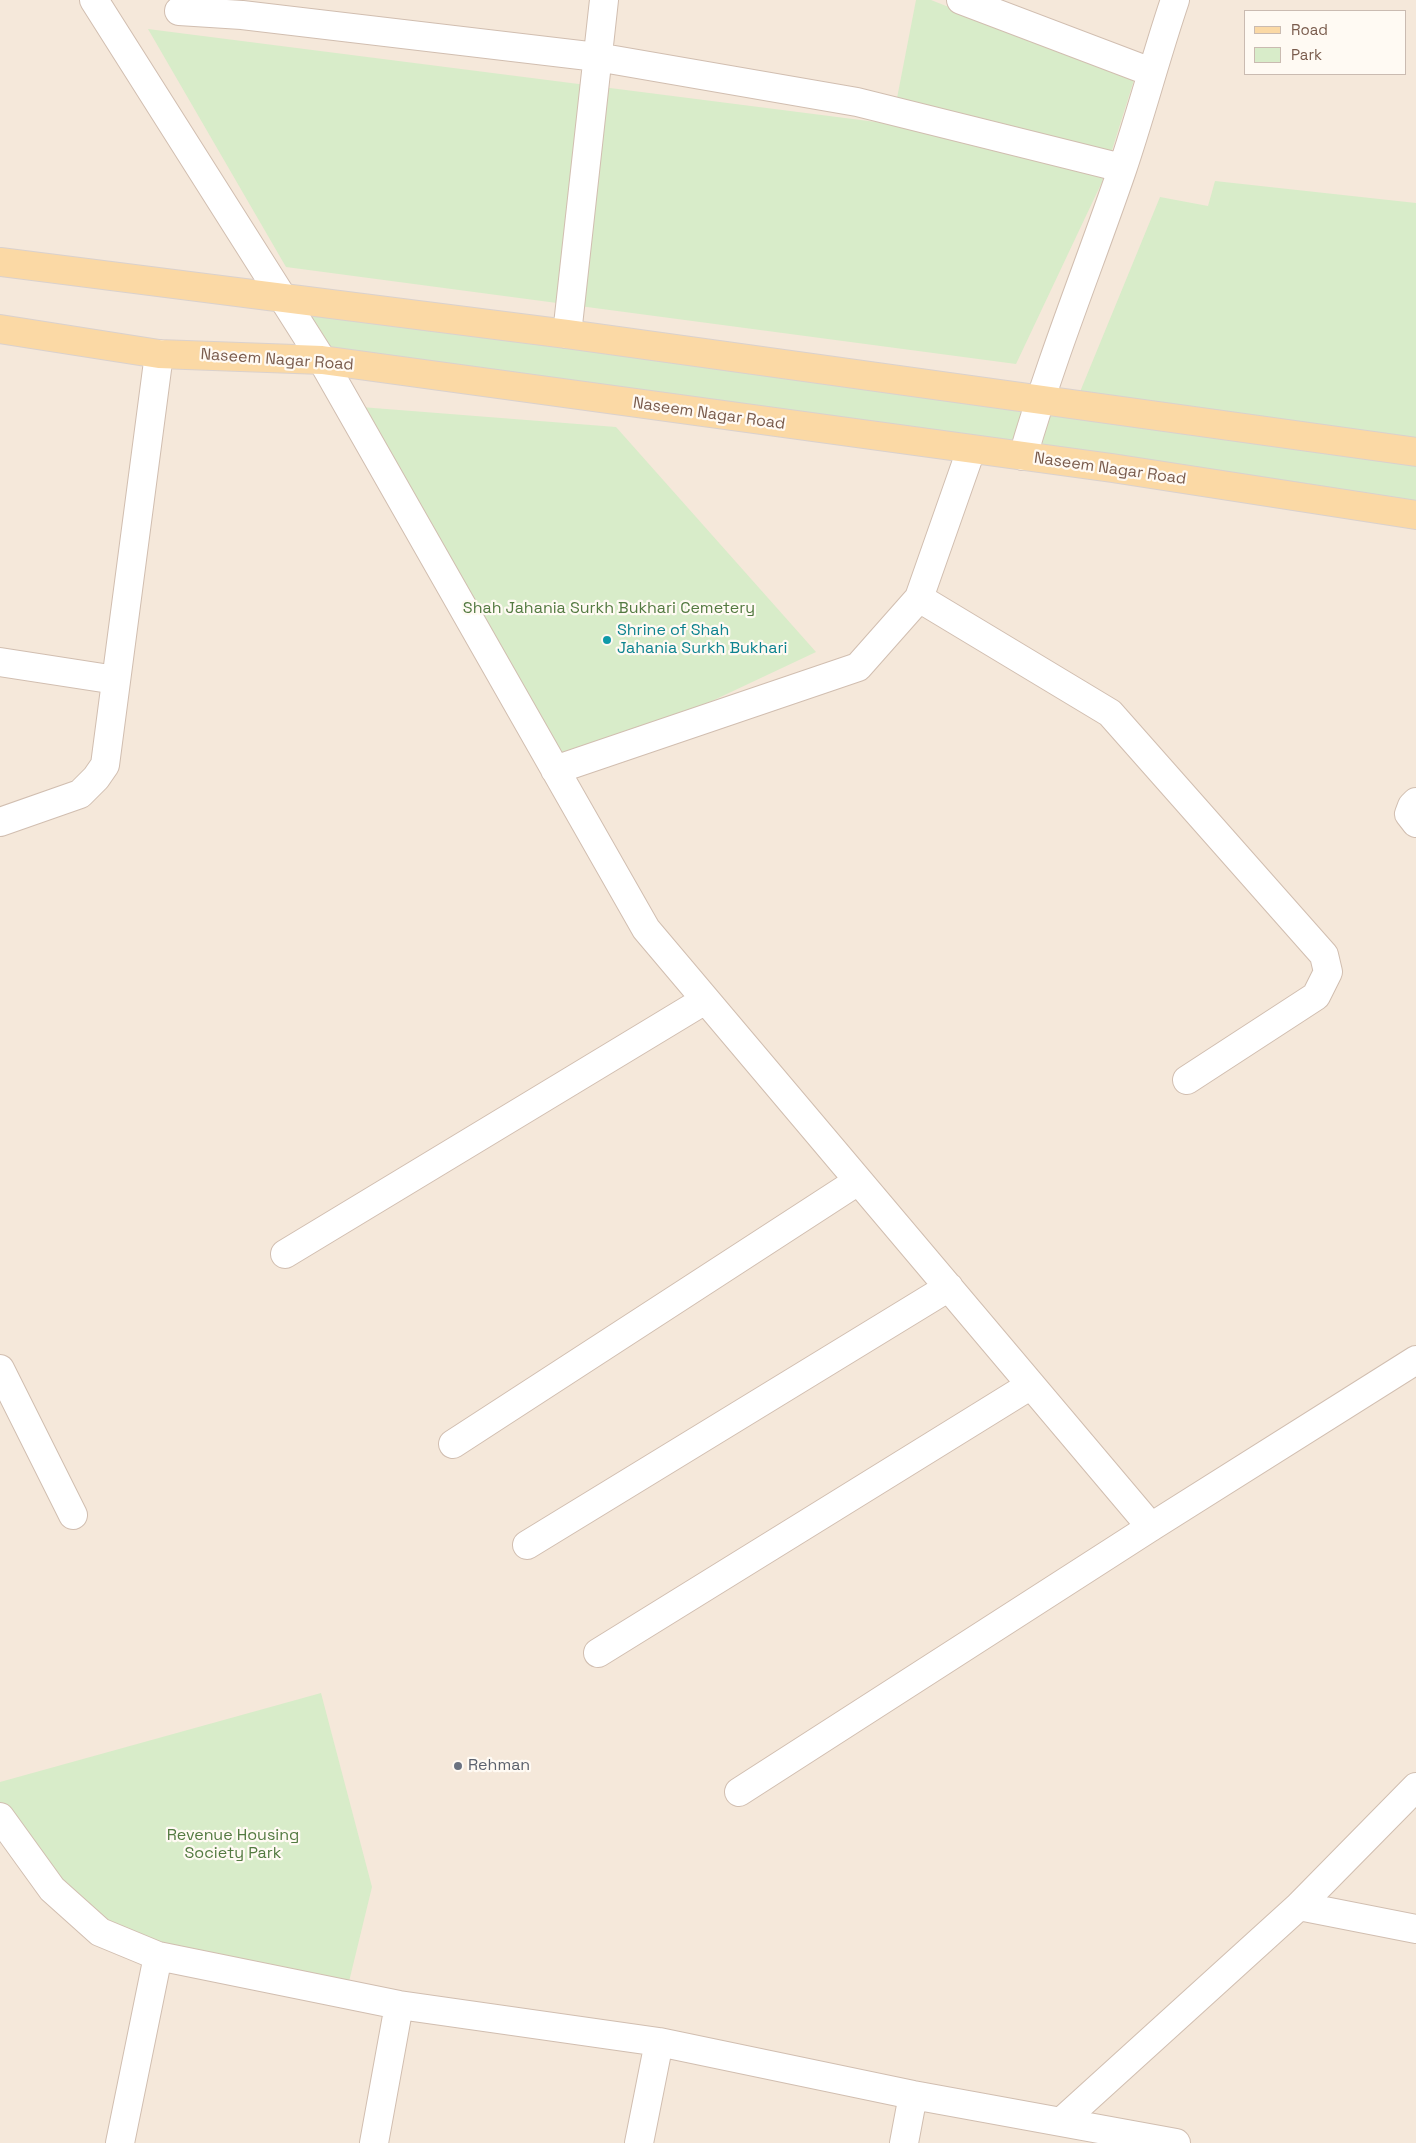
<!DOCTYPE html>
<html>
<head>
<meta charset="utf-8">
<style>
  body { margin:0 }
  #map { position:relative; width:1416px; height:2143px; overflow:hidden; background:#fdf6ec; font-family:"Space Grotesk",sans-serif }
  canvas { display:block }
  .legend { position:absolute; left:1244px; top:10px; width:162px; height:65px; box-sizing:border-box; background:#fffaf3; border:1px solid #cabbb1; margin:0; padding:6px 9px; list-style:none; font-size:15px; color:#7a5c4d }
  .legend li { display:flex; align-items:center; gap:10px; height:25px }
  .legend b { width:25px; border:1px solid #cabbb1 }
</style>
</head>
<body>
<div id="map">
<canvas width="1416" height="2143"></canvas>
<ul class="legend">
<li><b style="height:6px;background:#fbd9a5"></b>Road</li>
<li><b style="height:14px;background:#d8ecc9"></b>Park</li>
</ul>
</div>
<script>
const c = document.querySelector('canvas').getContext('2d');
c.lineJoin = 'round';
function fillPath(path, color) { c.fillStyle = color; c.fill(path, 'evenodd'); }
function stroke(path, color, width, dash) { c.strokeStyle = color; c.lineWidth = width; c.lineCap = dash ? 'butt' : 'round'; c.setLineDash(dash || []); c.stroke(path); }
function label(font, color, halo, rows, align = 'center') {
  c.font = font + ' "Space Grotesk",sans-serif'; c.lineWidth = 4.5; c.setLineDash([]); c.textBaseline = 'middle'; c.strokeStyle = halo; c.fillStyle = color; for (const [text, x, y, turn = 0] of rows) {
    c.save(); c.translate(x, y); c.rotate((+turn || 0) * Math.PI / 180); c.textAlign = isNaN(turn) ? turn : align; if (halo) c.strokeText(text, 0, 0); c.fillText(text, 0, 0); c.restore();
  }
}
fillPath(new Path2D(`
  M0 0H1416V2143H0ZM1245 11H1405V74H1245Z`), '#f5e8da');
fillPath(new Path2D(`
  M916 0H931L1134 80 1102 182 1016 364 286 267 148 29 892 124Z
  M1215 181 1416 203V518L322 360 285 298 1075 404 1160 197 1208 206Z
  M348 406 616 427 816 652 557 774Z
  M321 1693 372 1887 346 1994 100 1932 0 1817V1782Z`), '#d8ecc9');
const minor = new Path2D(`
  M94 0 322 360 646 929 1151 1527
  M961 0 1151 72
  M179 11 242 15 597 57 857 102 1122 168
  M567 334 604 0
  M1023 456C1051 359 1089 266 1122 170 1141 114 1156 56 1175 0
  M919 598 1110 713 1324 955 1328 972 1316 996 1187 1080
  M0 662 116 680
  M555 770 858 667 919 598 971 450
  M1416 802 1412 806 1409 814 1416 823
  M0 822 80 794 96 778 105 765 159 354
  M285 1254 705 1000
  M0 1369 73 1515
  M453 1444 858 1181
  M527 1545 949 1287
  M598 1653 1031 1385
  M739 1792 1151 1527 1416 1360
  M0 1817 52 1889 100 1932 158 1956 399 2005 659 2042 913 2095 1176 2143
  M1299 1906 1416 1787
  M1062 2121 1299 1906 1416 1929
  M120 2143 158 1956
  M374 2143 399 2005
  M639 2143 659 2042
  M904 2143 913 2095`);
const major = new Path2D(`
  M0 262 567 334 1416 452
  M0 329 159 354 322 360 1112 468 1416 515`);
stroke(minor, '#d1beb0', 30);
stroke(major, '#dad1cd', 30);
stroke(minor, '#fff', 28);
stroke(major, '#fbd9a5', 28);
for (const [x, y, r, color] of [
  [607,640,5,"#0f9aa8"],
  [458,1766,5,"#6b7280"]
]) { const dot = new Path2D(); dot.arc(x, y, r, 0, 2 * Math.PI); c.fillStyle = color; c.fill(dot); stroke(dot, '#fffaf3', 2); }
label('16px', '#7a5c4d', '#fffaf3', [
  ["Naseem Nagar Road",277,360,4],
  ["Naseem Nagar Road",709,414,8],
  ["Naseem Nagar Road",1110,469,8]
]);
label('16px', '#537a41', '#fffaf3', [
  ["Shah Jahania Surkh Bukhari Cemetery",609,609],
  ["Revenue Housing",233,1836],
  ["Society Park",233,1854]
]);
label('16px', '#0d838f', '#fffaf3', [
  ["Shrine of Shah",617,631],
  ["Jahania Surkh Bukhari",617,649]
], 'left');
label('16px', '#5b616d', '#fffaf3', [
  ["Rehman",468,1766]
], 'left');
</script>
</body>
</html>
